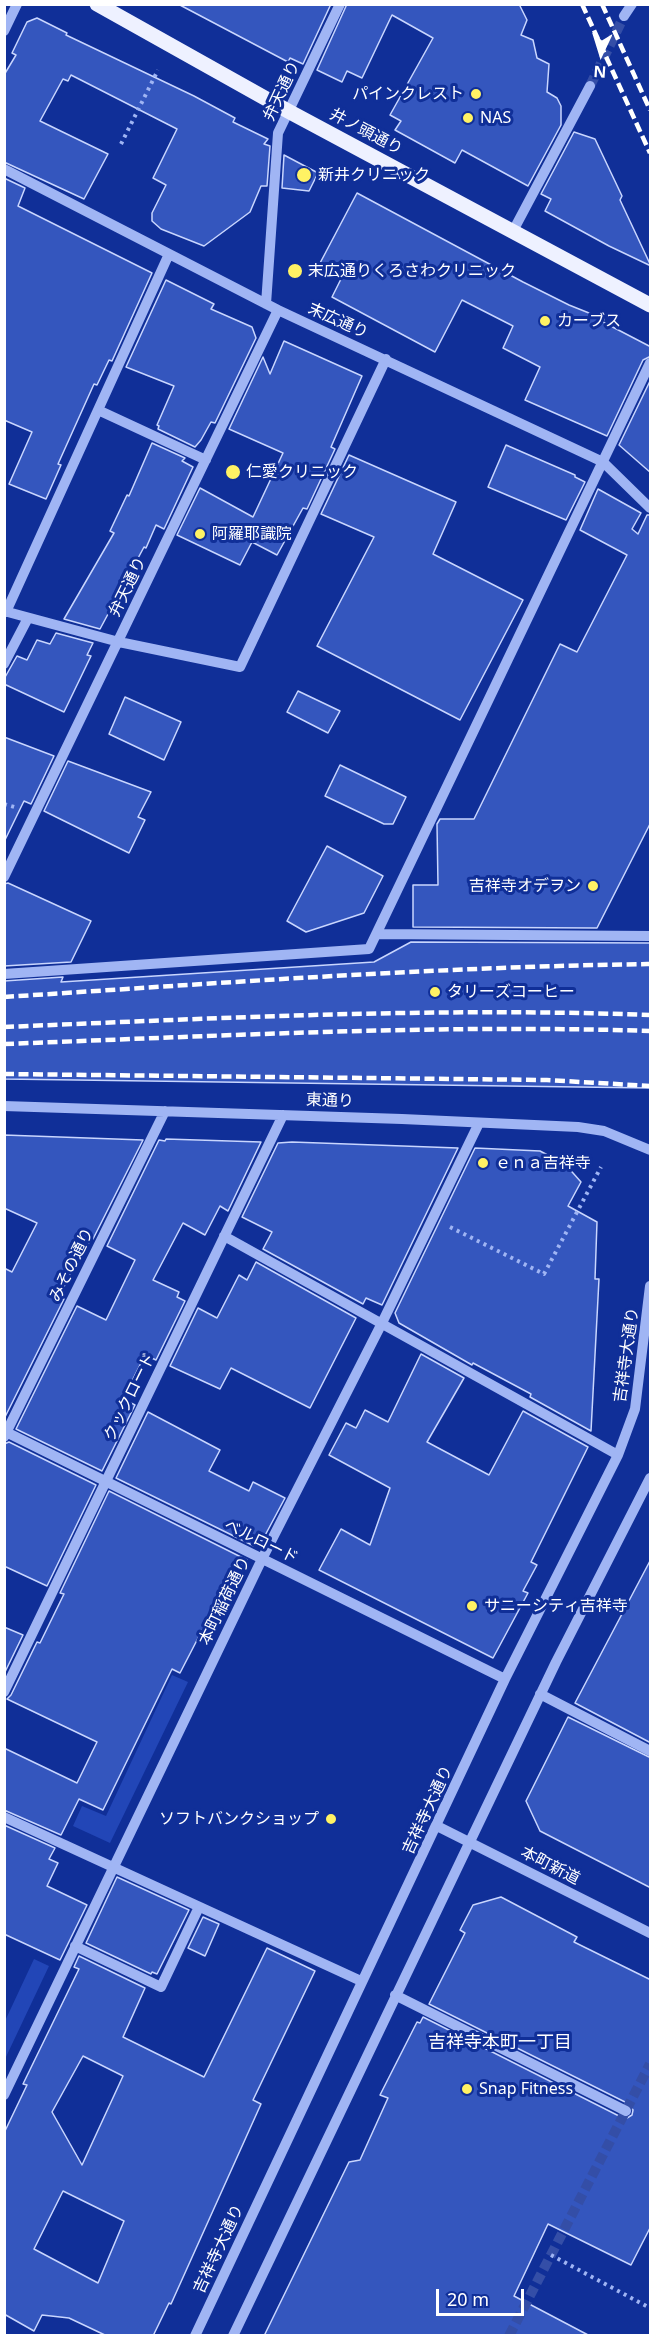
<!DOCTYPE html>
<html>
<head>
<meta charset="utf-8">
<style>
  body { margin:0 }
  #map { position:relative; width:655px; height:2340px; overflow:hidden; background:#102f98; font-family:"Noto Sans",sans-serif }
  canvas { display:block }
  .frame { position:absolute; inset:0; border:6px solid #fff; pointer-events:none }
  .north { position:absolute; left:571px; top:24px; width:60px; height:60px; -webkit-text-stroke:4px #102f98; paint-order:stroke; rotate:184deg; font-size:16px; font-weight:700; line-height:24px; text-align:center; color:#fff }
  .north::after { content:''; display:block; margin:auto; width:21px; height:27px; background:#fff; clip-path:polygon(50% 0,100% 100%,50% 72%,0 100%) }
  .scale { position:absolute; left:436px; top:2289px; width:88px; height:27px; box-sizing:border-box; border:3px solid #fff; border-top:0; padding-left:8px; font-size:18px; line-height:21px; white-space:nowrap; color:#fff; -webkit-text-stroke:4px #102f98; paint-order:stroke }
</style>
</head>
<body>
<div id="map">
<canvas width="655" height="2340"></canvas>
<div class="frame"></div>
<div class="north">N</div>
<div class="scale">20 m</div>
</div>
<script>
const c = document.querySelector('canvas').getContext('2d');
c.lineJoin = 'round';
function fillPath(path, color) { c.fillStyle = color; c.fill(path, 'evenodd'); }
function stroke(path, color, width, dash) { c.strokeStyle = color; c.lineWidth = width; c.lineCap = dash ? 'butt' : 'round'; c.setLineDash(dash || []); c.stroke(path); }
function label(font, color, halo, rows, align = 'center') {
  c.font = font + ' "Noto Sans","Noto Sans JP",sans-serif'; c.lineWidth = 6; c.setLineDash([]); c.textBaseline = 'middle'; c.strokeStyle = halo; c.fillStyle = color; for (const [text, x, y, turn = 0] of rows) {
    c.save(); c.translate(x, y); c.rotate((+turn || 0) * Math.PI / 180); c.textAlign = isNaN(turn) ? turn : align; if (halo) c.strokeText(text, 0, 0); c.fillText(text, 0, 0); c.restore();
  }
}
fillPath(new Path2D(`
  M172 1675 188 1682 110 1843 73 1826 82 1806 106 1816Z
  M34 1959 49 1966 5 2059V2021Z`), '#2246b7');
const building = new Path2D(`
  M178 4H331L303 64 290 58 288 62Z
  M347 4H519L527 20 521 35 533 40 537 58 549 64 547 92 557 98 561 106V125L528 186 462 150 455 163 395 130 401 121 390 115 433 38 392 15 362 78 347 71 342 82 317 70Z
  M37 18 67 33 66 35 194 96 235 118 233 122 268 139 264 144 270 146 267 186H261L250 212 204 246 161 229 152 221V213L166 185 153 178 177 129 71 75 68 81 63 79 40 121 108 154 84 199 4 162V75L16 55 12 53 27 22Z
  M574 132 595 139 622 196 620 200 651 266 609 246 545 211 551 199 541 194Z
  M284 155 318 173 309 191 282 188Z
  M4 178 25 188 18 206 152 273 112 361 109 360 97 385 94 384 58 464 61 465 46 499 9 484 32 432 4 420Z
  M357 193 523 282 569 305 604 319 603 322 651 347V356L643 360 607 436 525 400 540 367 503 348 513 326 462 300 435 352 332 297 342 277 319 265Z
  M166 280 214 304 211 309 252 327 256 338 215 423 211 422 201 440 195 447 158 429 159 426 157 425 174 386 126 367Z
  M284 341 362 376 331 447 335 449 307 509 303 508 277 555 252 542 240 565 177 535 200 488 253 517 283 453 229 429 263 357 270 374Z
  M651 379V473L619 445Z
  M152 443 185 458 182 461 193 467 164 529 156 525 146 548 144 547 100 629 64 619 114 533 110 531 127 495 129 496Z
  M506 445 575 475V477L585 482 566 520 488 487Z
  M349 455 456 502 433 554 523 600 460 720 317 646 374 537 321 514Z
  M598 489 641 513 632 529 638 534 647 515H651V822L597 928 413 927V885H438L437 824 440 819H474L560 644 577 652 627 555 580 530Z
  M56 633 93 643 87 655 91 656 64 712 4 684V679L17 656 27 660 37 640 50 644Z
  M298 691 340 711 328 733 287 712Z
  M125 697 181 722 164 760 109 734Z
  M4 737 54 756 31 804 24 801 4 842Z
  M68 761 151 792 138 817 145 820 129 853 44 811Z
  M340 765 406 797 393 824H384L325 796Z
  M327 846 383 876 364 913 306 932 287 921Z
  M8 883 91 921 71 962 4 966V884Z
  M411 942 651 943V1088L4 1079V981L63 977 61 982 374 962Z
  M4 1135 143 1140 93 1239 91 1238 87 1247 84 1246 59 1297 64 1299 4 1419V1268L12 1272 37 1223 4 1208Z
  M166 1139 261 1142 228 1211 220 1206 205 1235 183 1223 153 1280 179 1292 177 1297 185 1301 156 1360 145 1355 123 1399 135 1405 102 1471 16 1429 77 1306 106 1320 135 1260 107 1246 159 1140 165 1141Z
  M292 1142 458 1148 382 1305 366 1298 363 1304 263 1249 272 1232 242 1217 278 1143Z
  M475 1148 540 1151 565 1164 581 1182 568 1206 597 1222 595 1279H599L591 1431 530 1397 531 1394 473 1363 472 1365 399 1323 395 1313Z
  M256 1262 356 1318 310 1408 231 1368 220 1389 170 1366 198 1308 217 1318 239 1275 247 1280Z
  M421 1354 464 1378 427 1442 489 1475 523 1411 588 1447 531 1562 537 1565 523 1591 528 1593 493 1658 319 1570 341 1529 370 1545 390 1488 329 1455 346 1423 356 1428 365 1410 388 1422Z
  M148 1412 220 1450 209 1471 249 1491 253 1482 285 1498 262 1541 257 1539 254 1546 116 1478Z
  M9 1442 96 1485 47 1586 4 1566V1444Z
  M109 1491 247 1560 218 1616 211 1613 180 1673 172 1669 103 1810 79 1799 61 1835 4 1810V1748L77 1783 97 1742 7 1699 11 1695 37 1642 40 1643 64 1594 60 1593Z
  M651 1559V1743L575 1703Z
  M4 1627 23 1635 4 1674Z
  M568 1717 651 1758V1888L540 1831 526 1801Z
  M4 1825 55 1848 49 1859 58 1863 47 1886 87 1905 60 1960 4 1934Z
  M117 1877 189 1910 157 1974 152 1972 151 1974 86 1943Z
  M501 1897 577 1937 574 1942 651 1980V2226L631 2265 548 2224 514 2296 590 2336H264L349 2162 360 2160 388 2098 380 2095 417 2022 420 2023 423 2017 623 2118H627L632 2115 633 2110 629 2104 429 2004 465 1933 460 1930 473 1905Z
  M203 1917 219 1924 205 1956 188 1948Z
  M267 1948 315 1971 253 2100 261 2104 171 2304 169 2303 153 2336H107L69 2318 42 2315 34 2331 4 2314V2133L27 2085 23 2084 79 1969 74 1967 79 1956 145 1988 123 2037 204 2077ZM83 2056 123 2076 82 2165 52 2112ZM63 2191 124 2221 98 2283 34 2249Z`);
fillPath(building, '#3456be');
stroke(building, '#c9d6fe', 1.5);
stroke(new Path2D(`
  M590 86 624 16
  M509 2336 650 2064`), '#344ea7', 10, [10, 5]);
stroke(new Path2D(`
  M121 144 158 70
  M4 804 18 808
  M450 1227 544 1274 601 1167
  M551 2255 650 2308`), '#a0b5f4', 4, [3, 4.5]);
stroke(new Path2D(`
  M624 16 632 4
  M4 31 17 4
  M4 169 278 310 603 462 650 508
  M513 231 590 86
  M266 304 278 133 340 4
  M98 410 206 460
  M4 611 119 642 240 667 386 359
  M6 612 169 254
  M4 664 28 618
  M4 877 278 310
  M377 934 650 936
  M4 974 369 949 650 363
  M4 1106 402 1119 578 1127 604 1131 650 1150
  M224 1236 618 1455
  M4 1431 505 1679
  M4 1437 165 1111
  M4 1692 283 1115
  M540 1694 650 1751
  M4 1817 361 1981
  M437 1826 650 1933
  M75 1946 161 1987 199 1907
  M395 1995 626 2111
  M4 2095 262 1559 382 1323 479 1123
  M195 2336 505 1679 618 1455 635 1409 650 1286
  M233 2336 556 1662 650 1478`), '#a0b5f4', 10);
stroke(new Path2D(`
  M97 4 288 111 650 305`), '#eef1ff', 15);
stroke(new Path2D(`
  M582 4 650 153
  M602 4 650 110
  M4 997C220 983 435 967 650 964
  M4 1027C220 1018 435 1007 650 1015
  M4 1044C220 1036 435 1024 650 1031
  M4 1074 547 1080 650 1086`), '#fff', 4.5, [10, 4.5]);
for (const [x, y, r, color] of [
  [476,94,6,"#fff264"],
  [468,118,6,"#fff264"],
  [304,175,8,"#fff264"],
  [295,271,8,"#fff264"],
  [545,321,6,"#fff264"],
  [233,472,8,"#fff264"],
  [200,534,6,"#fff264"],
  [593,886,6,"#fff264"],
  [435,992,6,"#fff264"],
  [483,1163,6,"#fff264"],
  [472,1606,6,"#fff264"],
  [331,1819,6,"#fff264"],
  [467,2089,6,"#fff264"]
]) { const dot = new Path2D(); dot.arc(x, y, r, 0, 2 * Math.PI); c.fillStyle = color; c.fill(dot); stroke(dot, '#102f98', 2); }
label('16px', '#fff', '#102f98', [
  ["弁天通り",282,91,-65],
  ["井ノ頭通り",366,132,28],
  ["末広通り",338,321,24],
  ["弁天通り",128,587,-64],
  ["東通り",330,1101,2],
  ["みその通り",72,1265,-64],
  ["吉祥寺大通り",627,1355,-82],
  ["クックロード",130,1397,-64],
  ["ベルロード",261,1542,26],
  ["本町稲荷通り",225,1601,-64],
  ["吉祥寺大通り",428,1810,-65],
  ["本町新道",550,1866,27],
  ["吉祥寺大通り",219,2249,-65]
]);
label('16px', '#fff', '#102f98', [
  ["パインクレスト",464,94,"right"],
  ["NAS",480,118],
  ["新井クリニック",318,175],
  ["末広通りくろさわクリニック",308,271],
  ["カーブス",557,321],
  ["仁愛クリニック",246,472],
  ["阿羅耶識院",212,534],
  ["吉祥寺オデヲン",581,886,"right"],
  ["タリーズコーヒー",447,992],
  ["ｅｎａ吉祥寺",495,1163],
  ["サニーシティ吉祥寺",484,1606],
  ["ソフトバンクショップ",319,1819,"right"],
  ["Snap Fitness",479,2089]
], 'left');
label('18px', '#fff', '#102f98', [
  ["吉祥寺本町一丁目",500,2043]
]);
</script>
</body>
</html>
